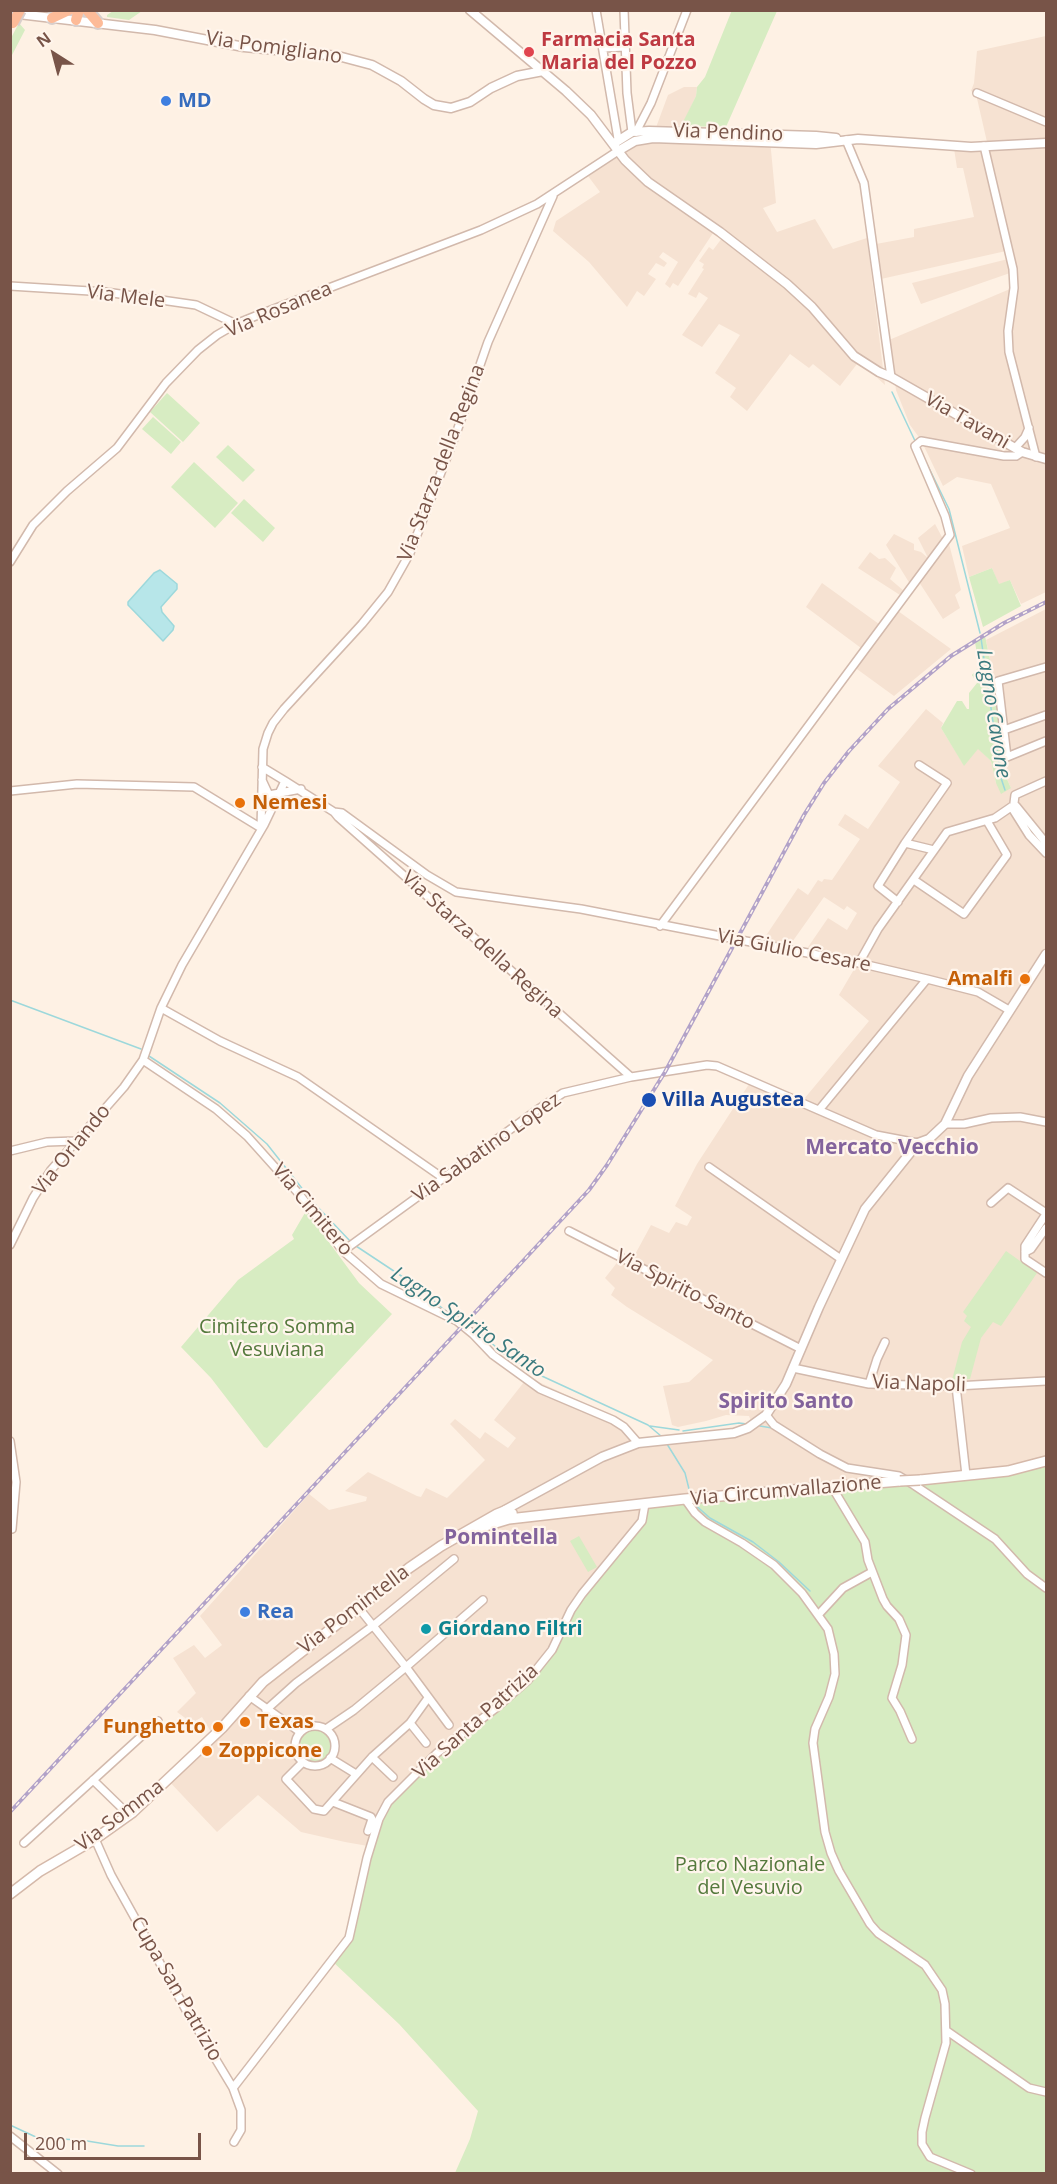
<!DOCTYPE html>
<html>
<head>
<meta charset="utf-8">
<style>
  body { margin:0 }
  #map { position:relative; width:1057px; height:2184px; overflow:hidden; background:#fef1e4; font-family:"Open Sans",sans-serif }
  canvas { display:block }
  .frame { position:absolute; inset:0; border:12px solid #785448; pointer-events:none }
  .north { position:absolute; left:24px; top:24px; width:60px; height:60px; -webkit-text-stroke:4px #fff5ec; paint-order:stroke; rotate:324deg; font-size:16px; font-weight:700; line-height:24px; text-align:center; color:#785448 }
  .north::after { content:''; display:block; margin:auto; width:21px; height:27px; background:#785448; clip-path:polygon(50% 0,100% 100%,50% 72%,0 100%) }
  .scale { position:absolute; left:24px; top:2133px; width:177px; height:27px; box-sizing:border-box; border:3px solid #785448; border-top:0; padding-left:8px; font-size:18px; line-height:21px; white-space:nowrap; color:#785448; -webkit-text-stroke:4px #fff5ec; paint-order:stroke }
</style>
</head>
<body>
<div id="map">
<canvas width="1057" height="2184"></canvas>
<div class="frame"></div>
<div class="north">N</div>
<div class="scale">200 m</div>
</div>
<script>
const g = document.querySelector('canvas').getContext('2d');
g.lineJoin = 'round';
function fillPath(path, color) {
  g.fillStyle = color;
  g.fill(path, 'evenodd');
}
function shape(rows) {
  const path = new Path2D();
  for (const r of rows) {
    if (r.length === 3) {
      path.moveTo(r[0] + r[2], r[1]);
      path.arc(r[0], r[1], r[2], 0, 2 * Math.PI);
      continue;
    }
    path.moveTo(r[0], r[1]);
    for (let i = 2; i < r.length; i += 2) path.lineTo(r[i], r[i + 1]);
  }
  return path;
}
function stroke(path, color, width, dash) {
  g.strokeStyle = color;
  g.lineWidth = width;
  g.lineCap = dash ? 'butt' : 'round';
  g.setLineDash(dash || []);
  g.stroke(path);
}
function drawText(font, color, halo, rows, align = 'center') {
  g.font = font + ' "Open Sans",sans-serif';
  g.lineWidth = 4.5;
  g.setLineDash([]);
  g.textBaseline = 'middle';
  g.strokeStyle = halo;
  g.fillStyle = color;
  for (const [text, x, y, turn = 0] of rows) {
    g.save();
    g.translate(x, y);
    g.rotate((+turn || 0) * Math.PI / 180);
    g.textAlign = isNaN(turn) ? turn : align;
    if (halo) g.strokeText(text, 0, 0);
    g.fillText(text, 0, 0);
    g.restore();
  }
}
fillPath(shape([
  [1046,36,1046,592,1021,604,1010,580,999,585,992,568,969,577,962,546,1010,528,991,484,957,477,943,486,921,440,910,425,896,390,889,340,1010,289,1010,273,921,304,912,283,1008,259,1006,251,881,279,876,244,914,237,914,229,974,217,963,168,957,168,953,142,987,142,976,94,971,91,974,83,977,51],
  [684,87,697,87,696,96,682,126,769,129,776,203,763,208,777,232,815,219,833,249,867,238,885,385,872,373,857,364,840,386,813,364,809,368,790,354,747,411,730,397,736,388,715,373,740,335,719,324,702,347,682,335,708,298,699,292,696,298,688,294,704,269,702,268,704,264,699,261,709,247,713,250,722,238,713,233,678,286,673,283,670,288,665,284,678,262,663,252,659,257,667,263,664,267,656,263,648,274,656,279,644,296,637,291,627,307,589,262,553,231,556,221,600,192,588,176,642,141,651,141,668,95],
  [935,524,943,539,947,536,961,590,955,595,960,608,943,619,919,582,898,611,951,649,894,696,850,664,861,648,806,607,822,583,879,624,900,595,858,568,870,552,879,559,885,558,896,568,890,579,904,591,910,584,886,545,894,534,914,544,914,550,921,552,928,558,918,538],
  [1046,609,1046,1556,663,1604,385,1849,345,1842,301,1832,258,1795,217,1832,165,1777,211,1732,202,1717,192,1723,177,1712,196,1693,173,1658,194,1645,205,1658,222,1645,200,1616,309,1494,329,1510,366,1501,367,1497,345,1491,368,1472,417,1496,421,1497,426,1488,447,1498,485,1460,450,1424,455,1419,480,1439,485,1432,508,1448,516,1438,494,1420,528,1377,621,1420,638,1439,732,1431,751,1421,749,1416,726,1415,706,1421,678,1427,672,1425,663,1386,689,1382,713,1360,627,1307,611,1295,615,1288,605,1278,623,1255,632,1260,651,1225,669,1233,676,1222,687,1226,692,1217,675,1206,697,1164,753,1078,804,1099,869,1021,839,995,856,966,855,961,806,950,828,918,847,930,857,913,847,906,844,910,824,897,790,945,791,947,763,940,798,888,808,895,818,880,822,882,824,879,832,880,860,839,838,825,845,814,868,829,900,782,878,766,926,709,943,723,941,728,964,765,978,748,991,761,996,783,1011,788,1005,775,995,684,986,640]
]), '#f6e2d2');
fillPath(shape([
  [732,10,777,11,726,127,681,126,696,96,697,87,705,77],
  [113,11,113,10,142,11,129,20,107,17,107,15],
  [19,23,25,30,11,57,11,38],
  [167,393,200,423,183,442,150,412],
  [153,417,181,442,171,454,142,429],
  [228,445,255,470,243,482,216,457],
  [194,462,238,503,215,528,171,487],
  [244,499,275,528,263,542,231,513],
  [992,568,999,584,1010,580,1021,606,983,627,969,577],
  [985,636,995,684,1005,775,1011,788,1001,794,996,783,991,761,978,749,964,766,941,728,957,701,962,701,967,709,969,709,969,693,977,683,972,675,979,667,975,642],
  [306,1211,359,1283,392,1314,267,1448,264,1447,211,1378,181,1347,238,1280,294,1239,292,1235],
  [1006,1251,1037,1273,1001,1326,993,1322,981,1338,970,1379,952,1380,962,1342,971,1327,964,1321,967,1316,963,1312],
  [1046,1459,1046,2173,455,2173,470,2139,478,2111,399,2024,332,1961,348,1937,367,1851,368,1839,376,1820,438,1750,509,1696,536,1670,559,1634,572,1603,658,1499,1014,1468],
  [579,1536,597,1567,588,1572,570,1541],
  [315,1746,16]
]), '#d7ecc2');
const water = shape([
  [160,570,177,584,177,589,161,607,162,612,174,626,173,630,163,641,128,605,128,602,154,573,160,570]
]);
fillPath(water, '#b7e6e9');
stroke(water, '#9dd8db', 1.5);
stroke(shape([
  [892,392,916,443],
  [924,458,949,509,980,633],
  [981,638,1001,778,1005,790],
  [10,1000,141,1049],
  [149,1056,220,1103,267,1144,312,1201,350,1241],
  [356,1246,421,1289,442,1308,481,1334,503,1353,531,1371,648,1425,661,1436],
  [650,1426,679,1430],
  [760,1426,772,1428],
  [683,1431,739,1423,747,1424],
  [667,1444,685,1473,690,1493],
  [693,1503,710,1518,753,1542,779,1562,810,1591],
  [10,2125,38,2138,81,2140,118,2146,144,2146]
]), '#9dd8db', 1.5);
const minor = shape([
  [596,10,618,139],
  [624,10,627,93,632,132],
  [603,48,625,47],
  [977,93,1046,122],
  [636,132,651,103,687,10],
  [846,140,864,183,891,377],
  [984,146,1013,269,1014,288,1008,331,1009,352,1036,457],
  [10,286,106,292,196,305,236,324],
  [1015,448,1025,437,1029,428],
  [10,562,33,525,67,491,117,448,166,383,198,350,217,335,236,324,258,315,481,230,537,204,618,151],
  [1046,667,998,681,1007,757,1046,741],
  [1004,730,1046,715],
  [262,780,269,795,301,789],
  [285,781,334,812,338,817,631,1077],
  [10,791,77,784,194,787,261,828],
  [1016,806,1046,843],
  [1011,807,1013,808,1015,806,1014,803,1015,795,1046,781],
  [1012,808,1029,835,1046,853],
  [334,812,342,813,427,875,456,892,581,909,859,963,927,979],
  [261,828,263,749,268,733,273,723,284,709,362,624,388,592,410,553,457,431,488,342,553,196],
  [905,843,947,783,919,765],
  [914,880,964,914,1007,855,987,821],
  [898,902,878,886,905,843,934,850],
  [660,926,950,535,945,516,915,446,921,441,1004,456,1016,456,1022,452],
  [859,963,878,929,947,832,995,818,1011,807],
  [161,1008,220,1041,298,1077,443,1178],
  [143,1060,216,1109,247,1136,299,1194,343,1251,381,1284,457,1321,473,1334,493,1355,540,1389,613,1420,624,1427,638,1443],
  [819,1110,927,979,978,992,1009,1010],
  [945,1124,964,1124,991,1118,1020,1117,1046,1122],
  [10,1151,47,1142,75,1141],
  [709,1167,841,1259],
  [991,1203,1008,1188,1046,1213],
  [1046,1214,1025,1246,1025,1259,1046,1273],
  [569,1231,801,1349],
  [10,1245,33,1198,51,1170,124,1087,143,1060,161,1008,182,965,264,825,285,781,262,767],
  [343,1251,537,1110,563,1093,631,1077,707,1065,717,1066,876,1135,918,1143],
  [1025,1252,1031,1249,1046,1228],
  [793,1368,869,1384,956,1386,1046,1381],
  [869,1384,877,1359,885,1342],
  [956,1386,966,1475],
  [766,1415,774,1425,820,1454,847,1468,899,1476,914,1485,995,1539,1027,1574,1046,1588],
  [10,1441,16,1482,12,1529],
  [832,1487,865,1542,868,1560,883,1599,887,1606,899,1619,906,1635,902,1665,892,1698,900,1711,912,1739],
  [685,1499,695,1513,705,1522,742,1543,774,1565,802,1593,828,1629,834,1654,835,1674,829,1697,815,1729,813,1743,825,1832,831,1853,839,1871,870,1924,878,1933,925,1965,942,1990,945,2004,946,2043,925,2118,922,2132,922,2144,930,2157,971,2174],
  [358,1607,406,1667,449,1725],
  [819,1614,843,1588,872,1572],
  [249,1696,300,1732],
  [266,1710,296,1683,374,1625,454,1559],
  [410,1723,426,1743],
  [315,1746,20],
  [326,1729,354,1710,406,1667,483,1600],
  [372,1757,393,1777],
  [330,1758,356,1774],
  [303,1762,286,1779,314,1809,324,1811,372,1757,410,1723,428,1698],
  [93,1780,129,1815],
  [333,1802,371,1817,372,1819,368,1831],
  [95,1839,111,1875,186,2010,233,2088,241,2110,241,2130,234,2142],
  [24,1843,158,1721],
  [947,2031,1029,2088,1046,2092],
  [233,2088,349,1938,367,1858,379,1819,388,1802,437,1753,496,1708,528,1680,552,1650,571,1610,582,1594,642,1521,645,1504],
  [10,2136,58,2174]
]);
const tertiary = shape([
  [470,10,566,91,591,115,625,160,648,182,720,232,787,284,812,307,854,356,879,372,891,377,1022,452,1046,459],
  [10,13,155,30,244,47,338,56,372,65,401,81,424,99,434,105,451,108,470,102,491,88,517,76,543,71],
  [613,144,632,132,649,131,816,136,836,138],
  [618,151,635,141,653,138,816,144,858,139,971,147,1046,143],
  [505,1510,602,1457,638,1443,734,1433,748,1428,766,1415,786,1384,819,1307,865,1209,918,1143,929,1139,945,1124,968,1076,1046,954]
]);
const secondary = shape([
  [920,1480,1008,1471,1046,1461],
  [509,1519,685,1499,900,1481],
  [10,1894,40,1871,95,1839,133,1812,222,1728,263,1682,409,1568,441,1546,497,1514,507,1510,512,1513,509,1519,469,1531]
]);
const trunk = shape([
  [87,10,98,23],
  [52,18,69,10],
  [76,20,79,10]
]);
stroke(minor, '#d2b9ac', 10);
stroke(tertiary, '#d2b9ac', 11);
stroke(secondary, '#d5b9aa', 12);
stroke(trunk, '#d9cfcc', 14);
stroke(minor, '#fff', 7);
stroke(tertiary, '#fff', 8);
stroke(secondary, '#fff', 9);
stroke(trunk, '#fdbb98', 10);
const rail = shape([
  [10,1812,589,1190,607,1165,665,1072,804,815,824,783,849,751,888,709,951,656,1004,623,1046,602]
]);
stroke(rail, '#b2a2c8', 4);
stroke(rail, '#fff5ec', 1.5, [4.5]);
const secondaryBridge = shape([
  [900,1481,920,1480]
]);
const trunkBridge = shape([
  [13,23,20,10]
]);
stroke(secondaryBridge, '#d5b9aa', 12, []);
stroke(trunkBridge, '#d9cfcc', 14, []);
stroke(secondaryBridge, '#fff', 9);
stroke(trunkBridge, '#fdbb98', 10);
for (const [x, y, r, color] of [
  [529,52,6,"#e0444e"],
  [166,101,6,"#3f7fe0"],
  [240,803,6,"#e8710a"],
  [1025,979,6,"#e8710a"],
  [649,1100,8,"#1a4fb4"],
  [245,1612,6,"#3f7fe0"],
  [426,1629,6,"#0f9aa8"],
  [245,1722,6,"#e8710a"],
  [218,1727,6,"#e8710a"],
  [207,1751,6,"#e8710a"]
]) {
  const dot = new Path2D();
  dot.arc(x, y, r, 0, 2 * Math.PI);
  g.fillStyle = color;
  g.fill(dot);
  stroke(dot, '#fff5ec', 2);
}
drawText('bold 20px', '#be3a42', '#fff5ec', [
  ["Farmacia Santa",541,40],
  ["Maria del Pozzo",541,63]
], 'left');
drawText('20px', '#785448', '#fff5ec', [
  ["Via Pomigliano",274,48,8],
  ["Via Pendino",728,133,2],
  ["Via Mele",126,297,7],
  ["Via Rosanea",279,310,-23],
  ["Via Tavani",967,421,30],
  ["Via Starza della Regina",442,463,-69],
  ["Via Starza della Regina",482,945,42],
  ["Via Giulio Cesare",794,951,11],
  ["Via Sabatino Lopez",487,1148,-35],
  ["Via Orlando",72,1150,-51],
  ["Via Cimitero",312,1210,50],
  ["Via Spirito Santo",685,1290,27],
  ["Via Napoli",919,1384,2],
  ["Via Circumvallazione",786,1491,-5],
  ["Via Pomintella",354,1610,-37],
  ["Via Santa Patrizia",476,1722,-42],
  ["Via Somma",120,1816,-37],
  ["Cupa San Patrizio",176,1989,60]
]);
drawText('bold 20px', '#366cbe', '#fff5ec', [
  ["MD",178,101],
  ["Rea",257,1612]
], 'left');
drawText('bold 20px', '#c56008', '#fff5ec', [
  ["Nemesi",252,803],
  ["Amalfi",1013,979,"right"],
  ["Texas",257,1722],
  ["Funghetto",206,1727,"right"],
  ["Zoppicone",219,1751]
], 'left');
drawText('bold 20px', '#164399', '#fff5ec', [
  ["Villa Augustea",662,1100]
], 'left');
drawText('20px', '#54793c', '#fff5ec', [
  ["Cimitero Somma",277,1327],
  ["Vesuviana",277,1350],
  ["Parco Nazionale",750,1865],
  ["del Vesuvio",750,1888]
]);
drawText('bold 20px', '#0d838f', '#fff5ec', [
  ["Giordano Filtri",438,1629]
], 'left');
drawText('italic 21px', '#3a7a7e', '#fff5ec', [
  ["Lagno Cavone",993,714,81],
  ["Lagno Spirito Santo",468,1323,34]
]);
drawText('bold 21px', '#83639c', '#fff5ec', [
  ["Mercato Vecchio",892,1148],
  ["Spirito Santo",786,1402],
  ["Pomintella",501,1538]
]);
</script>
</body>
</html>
